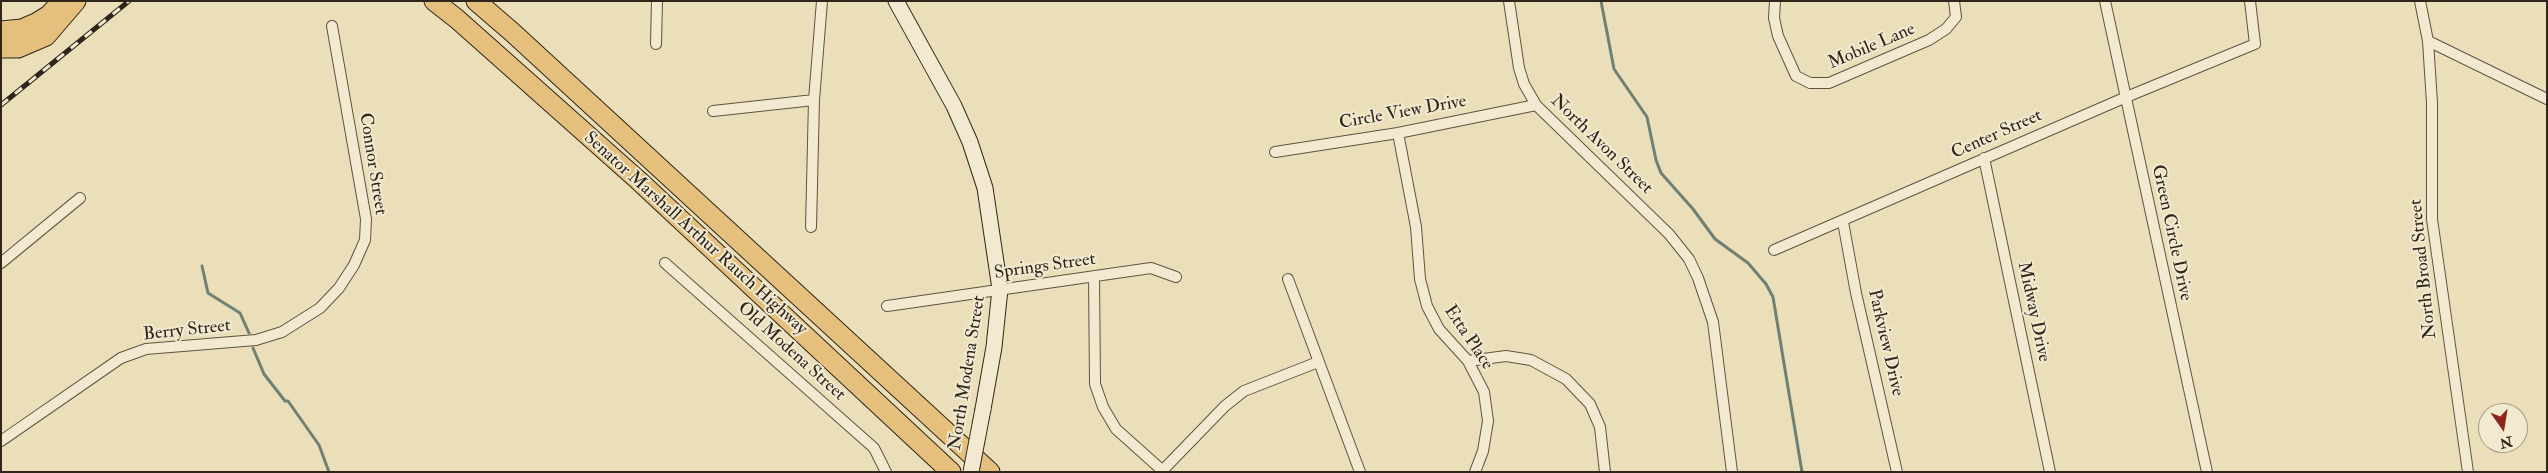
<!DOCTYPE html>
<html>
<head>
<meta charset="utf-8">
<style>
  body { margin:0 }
  #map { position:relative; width:2548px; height:473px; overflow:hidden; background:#eadfb8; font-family:"IM FELL Double Pica",serif }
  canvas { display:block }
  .frame { position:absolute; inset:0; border:2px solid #2f261b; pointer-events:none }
  .north { position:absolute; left:2478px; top:403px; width:50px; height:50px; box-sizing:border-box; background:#f1ead1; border:1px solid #a39c88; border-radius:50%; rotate:167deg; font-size:14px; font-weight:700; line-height:20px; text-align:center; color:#2f261b }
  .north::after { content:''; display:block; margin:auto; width:18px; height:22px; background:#8f2418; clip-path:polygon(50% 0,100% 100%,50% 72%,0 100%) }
</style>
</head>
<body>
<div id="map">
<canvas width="2548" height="473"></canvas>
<div class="frame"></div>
<div class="north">N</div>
</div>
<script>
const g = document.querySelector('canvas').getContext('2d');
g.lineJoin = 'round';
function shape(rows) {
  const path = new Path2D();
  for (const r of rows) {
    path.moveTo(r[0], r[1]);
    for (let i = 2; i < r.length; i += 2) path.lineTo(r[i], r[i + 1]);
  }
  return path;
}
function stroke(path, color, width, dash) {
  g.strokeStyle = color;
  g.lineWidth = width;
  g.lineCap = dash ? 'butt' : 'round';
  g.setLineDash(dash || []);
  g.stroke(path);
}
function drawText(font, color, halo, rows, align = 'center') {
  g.font = font + ' "IM FELL Double Pica",serif';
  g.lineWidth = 4;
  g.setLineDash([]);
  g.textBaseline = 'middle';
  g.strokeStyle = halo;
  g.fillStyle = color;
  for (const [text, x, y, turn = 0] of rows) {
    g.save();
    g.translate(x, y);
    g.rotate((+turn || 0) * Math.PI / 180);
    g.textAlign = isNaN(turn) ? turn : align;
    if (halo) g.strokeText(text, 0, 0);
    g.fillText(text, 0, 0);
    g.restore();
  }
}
stroke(shape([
  [1601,1,1614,69,1647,117,1656,160,1661,173,1693,209,1715,239,1748,263,1766,284,1773,297,1802,472],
  [202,266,208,293,240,313,249,333],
  [253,348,264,374,285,401,288,401,319,445,329,472]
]), '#6e8174', 3);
const street = shape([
  [1509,1,1519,68,1524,84,1536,105,1669,234,1689,259,1698,278,1713,322,1732,472],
  [1775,1,1774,18,1778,36,1796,76,1810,83,1829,83,1929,40,1946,29,1956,17,1954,1],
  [2105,1,2207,472],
  [2420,1,2428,41,2432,103,2432,219,2468,472],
  [2428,41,2547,99],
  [656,44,657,1],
  [713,111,814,100],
  [1398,133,1416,227,1420,279,1427,306,1439,329,1468,361,1484,392,1488,421,1483,451,1475,472],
  [1275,152,1398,133,1536,105],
  [1984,158,2050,472],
  [1843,222,1856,293,1897,472],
  [811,227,814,100,822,1],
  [1774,250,2124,98,2255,44,2250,1],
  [1,263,80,198],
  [665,263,874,448,886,472],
  [1094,276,1095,384,1103,407,1116,429,1164,472],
  [1288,279,1360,472],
  [887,306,1151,268,1176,277],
  [1468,361,1506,356,1531,360,1566,379,1590,404,1600,427,1605,472],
  [1,441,121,358,146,349,256,340,282,332,320,308,339,288,354,265,365,240,366,219,332,26],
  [1162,471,1225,406,1244,391,1318,362]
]);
const secondary = shape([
  [896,1,954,106,970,142,985,188,1000,289,994,347,983,409]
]);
const highway = shape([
  [434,1,457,19,638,180,951,472],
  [476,1,512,32,990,472],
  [1,31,22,29,36,23,49,15,62,1],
  [1,48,18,48,46,36,76,1]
]);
stroke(street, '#5e5442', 12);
stroke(secondary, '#2f261b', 17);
stroke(highway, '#2f261b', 21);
stroke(street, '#f1ead1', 10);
stroke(secondary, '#f1ead1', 15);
stroke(highway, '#e5c07c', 19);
const rail = shape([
  [1,105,129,1]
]);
stroke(rail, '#2f261b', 5);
stroke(rail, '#f1ead1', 3, [9]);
const secondaryBridge = shape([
  [971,472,983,409]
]);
stroke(secondaryBridge, '#2f261b', 17, []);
stroke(secondaryBridge, '#f1ead1', 15);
drawText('18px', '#2f261b', '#f1ead1', [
  ["Mobile Lane",1872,47,-23],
  ["Circle View Drive",1403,113,-10],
  ["Center Street",1997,135,-24],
  ["North Avon Street",1601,145,44],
  ["Connor Street",372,164,81],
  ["Green Circle Drive",2171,233,78],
  ["Senator Marshall Arthur Rauch Highway",695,234,42],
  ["Springs Street",1045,267,-8],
  ["North Broad Street",2424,269,-96],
  ["Midway Drive",2033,312,78],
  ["Berry Street",187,331,-6],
  ["Etta Place",1468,338,56],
  ["Parkview Drive",1885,343,77],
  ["Old Modena Street",791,352,42],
  ["North Modena Street",968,373,-81]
]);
</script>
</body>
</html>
